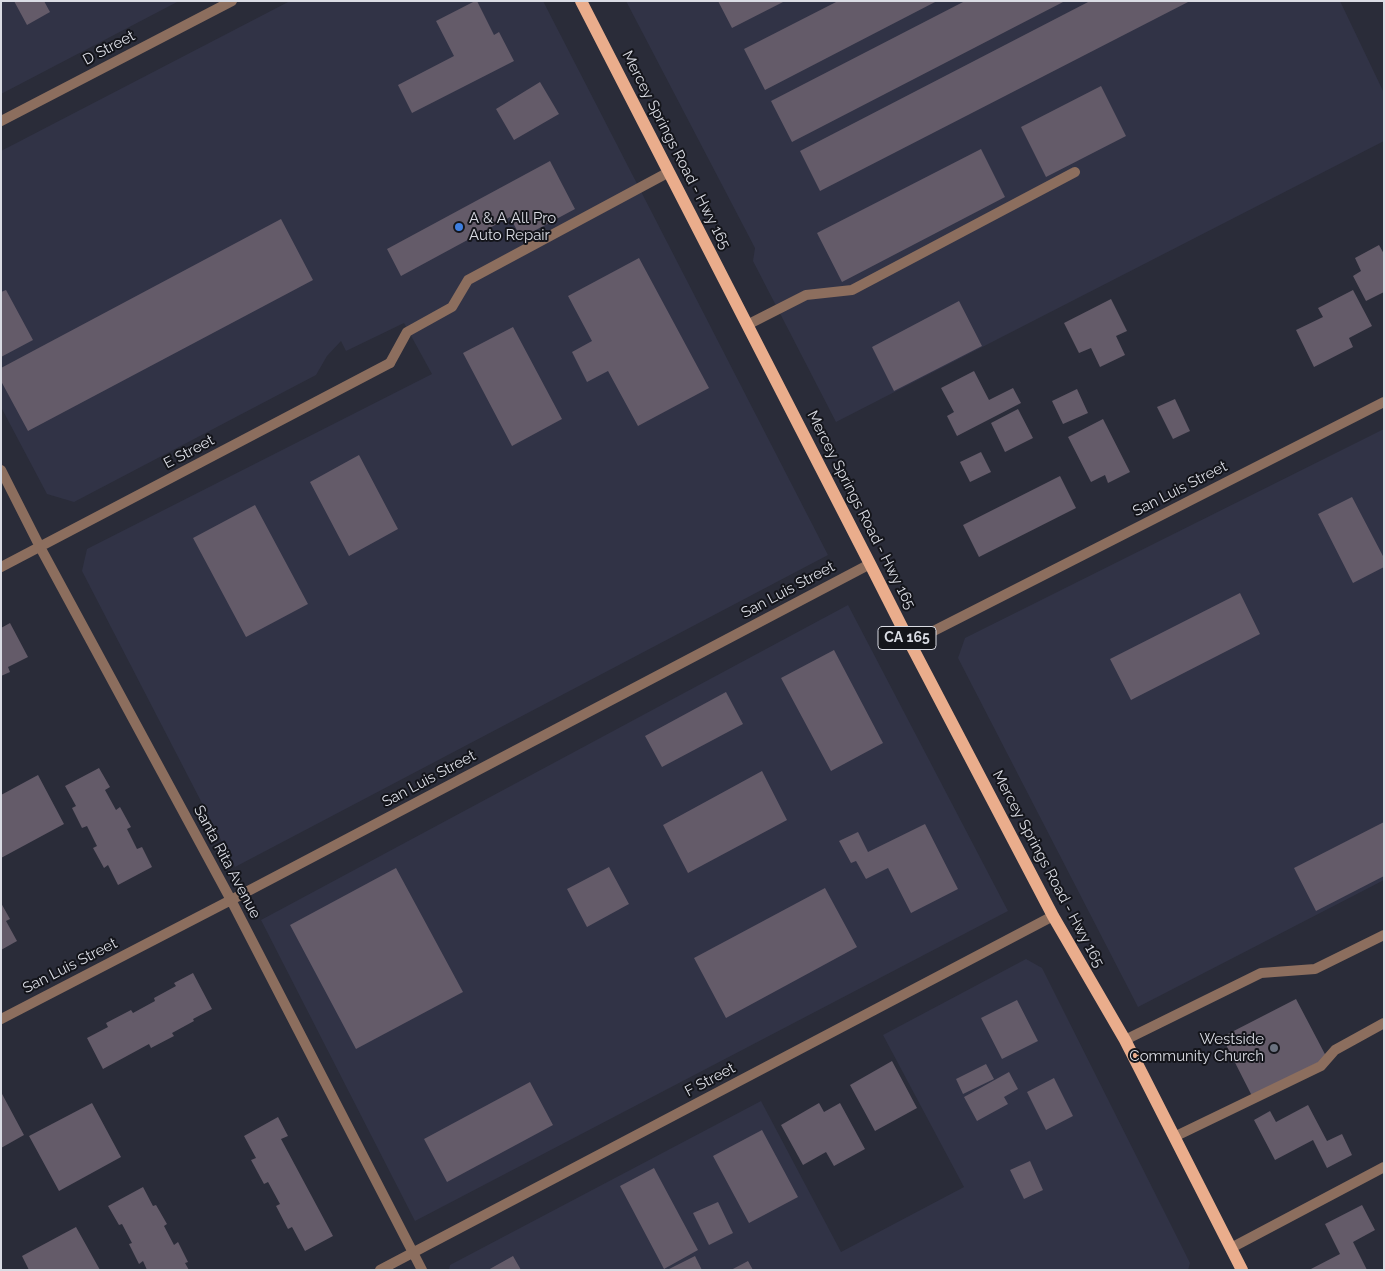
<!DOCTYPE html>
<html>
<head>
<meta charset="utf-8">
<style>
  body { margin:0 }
  #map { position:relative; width:1385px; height:1271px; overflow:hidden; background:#2a2c39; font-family:Raleway,sans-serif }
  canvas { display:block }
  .frame { position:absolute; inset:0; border:2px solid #dadce4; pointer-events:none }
</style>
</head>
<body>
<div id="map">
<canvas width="1385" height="1271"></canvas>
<div class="frame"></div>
</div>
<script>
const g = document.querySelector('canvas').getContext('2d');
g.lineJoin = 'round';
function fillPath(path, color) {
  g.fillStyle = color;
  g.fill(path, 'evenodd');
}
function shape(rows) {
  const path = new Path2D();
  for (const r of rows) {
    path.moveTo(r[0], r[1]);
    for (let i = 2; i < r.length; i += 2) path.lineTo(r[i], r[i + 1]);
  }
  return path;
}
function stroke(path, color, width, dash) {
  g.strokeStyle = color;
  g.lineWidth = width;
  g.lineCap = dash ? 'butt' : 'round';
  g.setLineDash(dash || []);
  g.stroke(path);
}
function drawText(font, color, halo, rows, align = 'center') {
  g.font = font + ' Raleway,sans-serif';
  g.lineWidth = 4;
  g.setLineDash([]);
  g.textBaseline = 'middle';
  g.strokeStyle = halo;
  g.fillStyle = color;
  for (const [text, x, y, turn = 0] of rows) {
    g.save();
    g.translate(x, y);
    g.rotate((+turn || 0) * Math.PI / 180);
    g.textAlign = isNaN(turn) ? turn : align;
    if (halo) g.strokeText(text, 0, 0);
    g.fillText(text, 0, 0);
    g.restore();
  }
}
fillPath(shape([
  [1,1,179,1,1,94],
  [290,1,543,1,828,555,235,867,82,571,87,549,432,374,404,323,346,351,341,341,327,356,316,375,74,502,47,494,1,407,1,151],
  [626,1,1340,1,1384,93,1384,141,836,422,753,261,755,248],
  [1384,429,1384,880,1138,1007,958,658,965,638],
  [848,605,1008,911,415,1221,261,920],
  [1026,959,1042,968,1190,1263,1188,1270,449,1270,450,1265,761,1101,841,1252,964,1187,883,1035]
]), '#313346');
fillPath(shape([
  [14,1,44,1,50,12,27,25],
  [475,1,477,1,494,35,499,32,514,61,412,113,398,85,454,56,436,21],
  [718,1,785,1,732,28],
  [838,1,937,1,765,90,744,49],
  [965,1,1065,1,792,142,771,101],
  [1090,1,1190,1,820,191,800,151],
  [540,82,559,114,514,140,496,109],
  [1101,86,1126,136,1046,177,1021,127],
  [981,149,1005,197,842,282,817,233],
  [550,161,575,209,521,238,510,217,401,276,387,249],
  [281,219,313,280,28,431,1,381,1,368],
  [1379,245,1384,254,1384,292,1366,301,1353,276,1361,271,1355,258],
  [639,258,709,388,638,426,608,371,587,382,572,352,592,341,568,296],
  [6,290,33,340,1,357,1,292],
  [1353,290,1372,326,1349,338,1353,347,1314,367,1296,330,1323,317,1318,308],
  [1111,299,1127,331,1116,336,1125,355,1100,367,1091,348,1079,353,1064,323],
  [959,301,982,346,894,391,872,347],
  [513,327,562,419,512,446,463,353],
  [974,371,989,400,1013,388,1021,403,957,436,947,416,954,412,941,388],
  [1077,389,1088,413,1063,424,1052,401],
  [1175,399,1190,431,1173,439,1157,407],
  [1018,409,1033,438,1005,452,991,423],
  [1103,419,1130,472,1108,483,1105,475,1091,482,1068,437],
  [981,452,991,472,970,482,960,462],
  [359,455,398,529,349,556,310,482],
  [1060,476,1076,508,979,557,963,525],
  [1352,497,1384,558,1384,567,1353,583,1318,514],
  [255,505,308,604,246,637,193,538],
  [1240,593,1260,634,1131,700,1110,659],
  [10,623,28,657,8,667,10,672,1,676,1,628],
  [834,650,883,743,831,771,781,678],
  [726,692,743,724,662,767,645,736],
  [99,768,110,787,105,790,116,810,120,807,131,827,127,829,137,849,142,847,152,867,118,885,108,865,104,868,93,848,97,846,87,826,82,828,72,808,76,806,65,786],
  [762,771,787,820,688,873,663,825],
  [38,775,64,824,1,858,1,795],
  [1384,822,1384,876,1316,911,1294,868],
  [925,824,958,889,911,913,888,868,866,879,856,861,851,863,839,841,858,832,868,852],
  [609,867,629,904,587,927,567,889],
  [396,868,463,992,356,1049,290,925],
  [825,888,857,947,726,1018,694,958],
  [1,903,10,919,6,921,17,941,1,950],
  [193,973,212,1009,193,1019,194,1021,172,1033,174,1036,151,1048,149,1044,103,1069,87,1038,108,1027,106,1023,131,1010,133,1013,155,1001,154,998,176,986,174,983],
  [1296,999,1327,1058,1252,1096,1222,1037],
  [1017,1000,1038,1041,1002,1059,981,1018],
  [892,1061,917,1108,875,1131,850,1085],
  [986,1064,994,1079,963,1094,956,1079],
  [1009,1072,1018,1089,1004,1097,1008,1104,977,1121,964,1097],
  [1054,1078,1073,1116,1046,1130,1027,1092],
  [530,1082,553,1125,447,1182,424,1139],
  [1,1092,24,1135,1,1148],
  [92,1103,121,1157,59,1191,29,1136],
  [819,1103,824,1112,840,1103,865,1149,834,1166,826,1152,803,1165,781,1125],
  [1308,1105,1327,1141,1342,1134,1352,1155,1327,1168,1313,1140,1275,1160,1254,1120,1270,1111,1276,1122],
  [278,1117,288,1136,281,1139,333,1236,305,1251,292,1227,288,1229,276,1206,280,1204,268,1182,264,1184,251,1160,256,1158,244,1136],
  [762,1130,798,1197,749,1223,713,1156],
  [1030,1161,1043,1190,1024,1199,1010,1170],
  [654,1168,698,1250,664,1269,620,1186],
  [143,1187,153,1206,156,1205,167,1224,164,1226,174,1245,178,1242,188,1262,185,1263,189,1270,147,1270,143,1261,139,1264,129,1244,132,1243,122,1224,119,1225,108,1206],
  [718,1202,733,1233,709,1245,693,1213],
  [1362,1205,1375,1230,1353,1242,1367,1270,1309,1270,1340,1254,1325,1224],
  [76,1227,100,1270,29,1270,22,1256],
  [513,1256,521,1270,488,1270],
  [695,1256,702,1270,667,1270],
  [748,1261,753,1270,731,1270]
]), '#645b69');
stroke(shape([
  [747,325,806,295,852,290,1075,172],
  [390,363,407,332,452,307,468,280,669,172],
  [1125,1040,1261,973,1315,969,1384,935],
  [1174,1137,1321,1066,1335,1050,1384,1023],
  [1231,1248,1384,1167]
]), '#8c6e5e', 10);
stroke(shape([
  [1,121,232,1],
  [1,470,40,547,231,900,422,1270],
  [1,567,390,363],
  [910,643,1384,402],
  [1,1019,231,900,870,564],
  [380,1270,1053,916]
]), '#8c6e5e', 10);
stroke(shape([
  [581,1,870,564,910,643,1053,916,1125,1040,1242,1270]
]), '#eaad8c', 12);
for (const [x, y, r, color] of [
  [459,227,5,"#3f7fe0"],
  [1274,1048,5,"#6b7280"]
]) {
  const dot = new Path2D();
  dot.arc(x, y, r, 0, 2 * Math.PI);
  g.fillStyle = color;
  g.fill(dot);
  stroke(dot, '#14151b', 2);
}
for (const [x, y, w] of [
  [907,638,58]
]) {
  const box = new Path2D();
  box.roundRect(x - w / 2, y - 11.5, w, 23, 4);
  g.fillStyle = '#14151b';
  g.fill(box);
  stroke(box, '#dadce4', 1);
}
drawText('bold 14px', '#dadce4', null, [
  ["CA 165",907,638]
]);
drawText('15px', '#dadce4', '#14151b', [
  ["D Street",109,48,-28],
  ["Mercey Springs Road - Hwy 165",676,150,63],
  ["E Street",189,452,-28],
  ["San Luis Street",1180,489,-27],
  ["Mercey Springs Road - Hwy 165",861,510,63],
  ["San Luis Street",788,590,-28],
  ["San Luis Street",429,779,-28],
  ["Santa Rita Avenue",227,862,62],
  ["Mercey Springs Road - Hwy 165",1048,869,62],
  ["San Luis Street",70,966,-27],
  ["F Street",710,1080,-28]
]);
drawText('15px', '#dadce4', '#14151b', [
  ["A & A All Pro",469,218],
  ["Auto Repair",469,235],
  ["Westside",1264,1039,"right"],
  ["Community Church",1264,1056,"right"]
], 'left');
</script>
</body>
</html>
